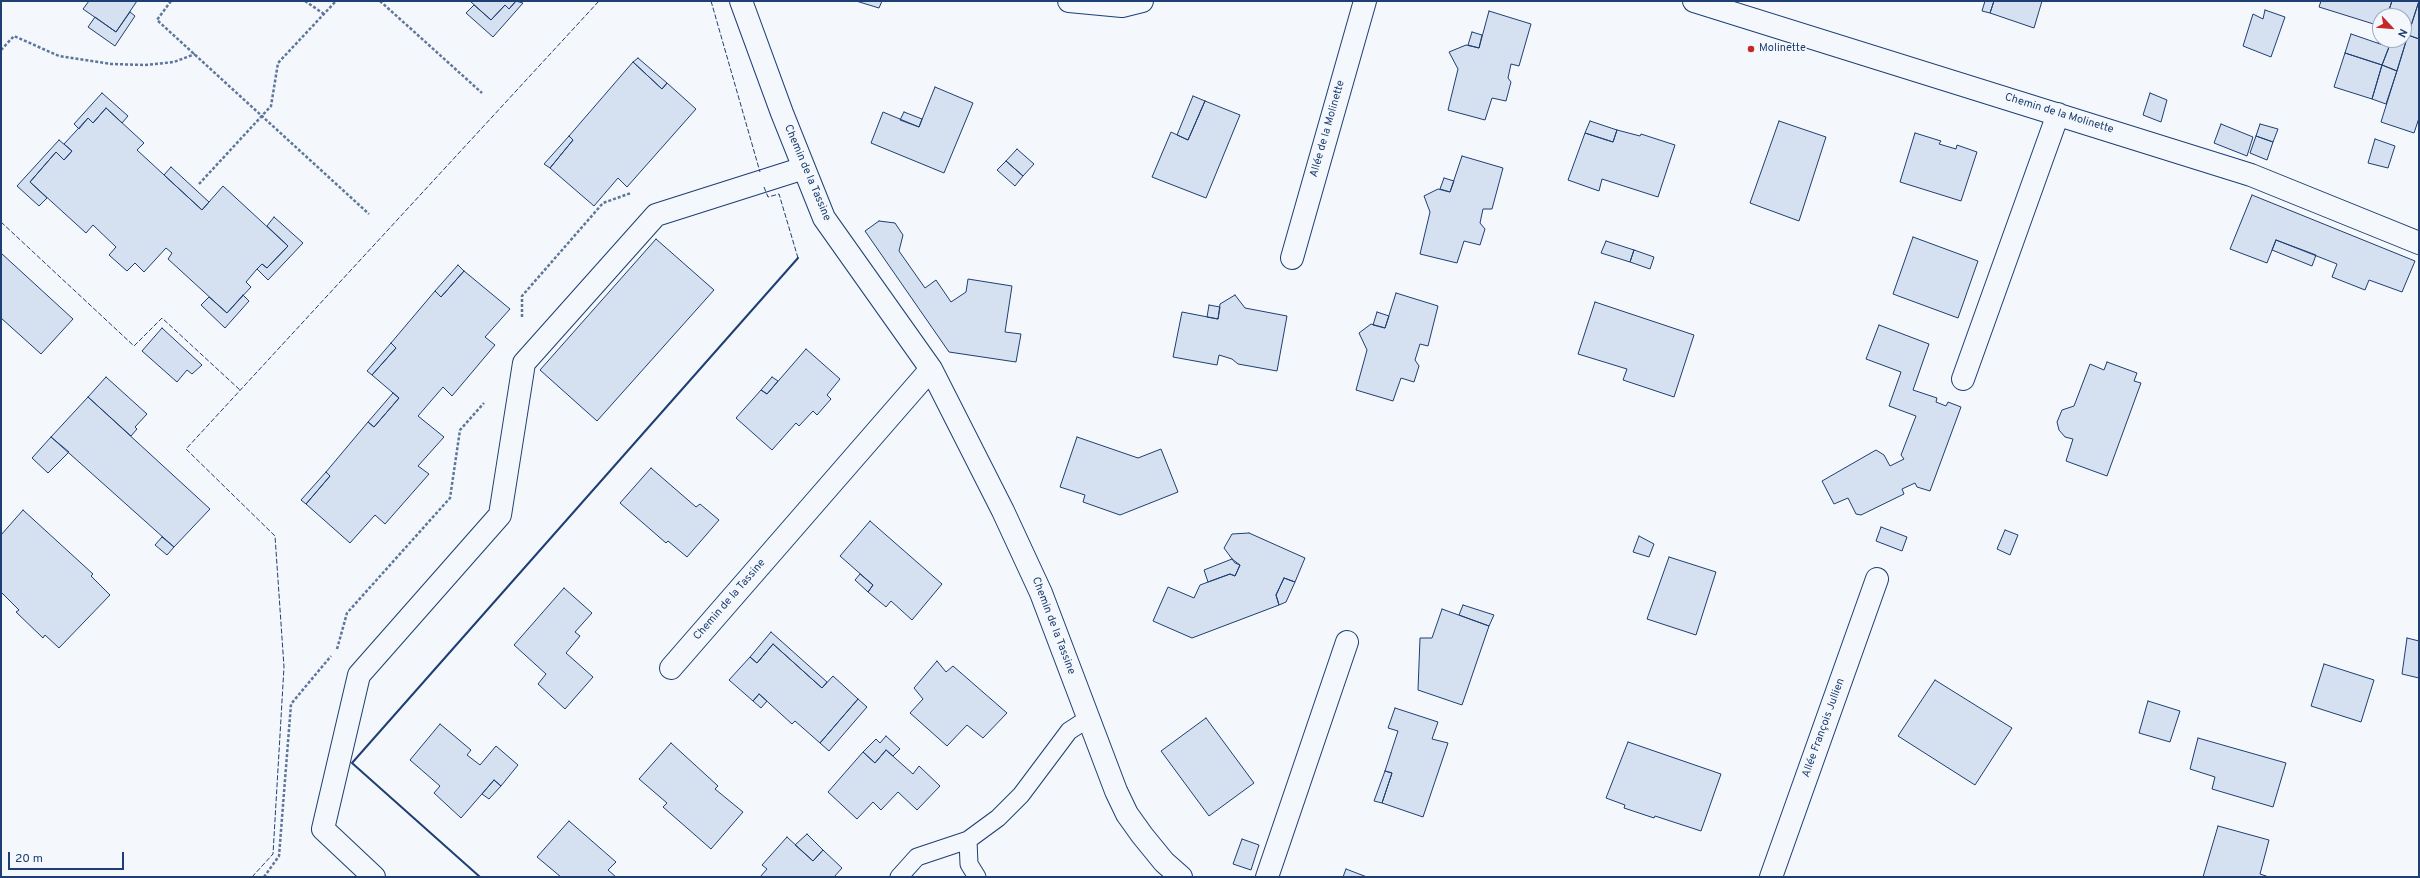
<!DOCTYPE html>
<html>
<head>
<meta charset="utf-8">
<style>
  body { margin:0 }
  #map { position:relative; width:2420px; height:878px; overflow:hidden; background:#f4f7fb; font-family:Overpass,sans-serif }
  canvas { display:block }
  .frame { position:absolute; inset:0; border:2px solid #1d3f73; pointer-events:none }
  .north { position:absolute; left:2372px; top:8px; width:40px; height:40px; box-sizing:border-box; background:#f4f7fb; border:1px solid #9eadc5; border-radius:50%; rotate:116deg; font-size:11px; font-weight:700; line-height:16px; text-align:center; color:#1d3f73 }
  .north::after { content:''; display:block; margin:auto; width:14px; height:18px; background:#c62828; clip-path:polygon(50% 0,100% 100%,50% 72%,0 100%) }
  .scale { position:absolute; left:8px; top:852px; width:116px; height:18px; box-sizing:border-box; border:2px solid #1d3f73; border-top:0; padding-left:5px; font-size:12px; line-height:14px; white-space:nowrap; color:#1d3f73; -webkit-text-stroke:3px #f4f7fb; paint-order:stroke }
</style>
</head>
<body>
<div id="map">
<canvas width="2420" height="878"></canvas>
<div class="frame"></div>
<div class="north">N</div>
<div class="scale">20 m</div>
</div>
<script>
const g = document.querySelector('canvas').getContext('2d');
g.lineJoin = 'round';
function fillPath(path, color) {
  g.fillStyle = color;
  g.fill(path, 'evenodd');
}
function shape(rows) {
  const path = new Path2D();
  for (const r of rows) {
    path.moveTo(r[0], r[1]);
    for (let i = 2; i < r.length; i += 2) path.lineTo(r[i], r[i + 1]);
  }
  return path;
}
function stroke(path, color, width, dash) {
  g.strokeStyle = color;
  g.lineWidth = width;
  g.lineCap = dash ? 'butt' : 'round';
  g.setLineDash(dash || []);
  g.stroke(path);
}
function drawText(font, color, halo, rows, align = 'center') {
  g.font = font + ' Overpass,sans-serif';
  g.lineWidth = 3;
  g.setLineDash([]);
  g.textBaseline = 'middle';
  g.strokeStyle = halo;
  g.fillStyle = color;
  for (const [text, x, y, turn = 0] of rows) {
    g.save();
    g.translate(x, y);
    g.rotate((+turn || 0) * Math.PI / 180);
    g.textAlign = isNaN(turn) ? turn : align;
    if (halo) g.strokeText(text, 0, 0);
    g.fillText(text, 0, 0);
    g.restore();
  }
}
const building = shape([
  [89,1,137,1,116,32,83,9,89,1],
  [470,1,516,1,509,9,505,5,491,20,470,1],
  [516,1,523,3,493,37,466,13,474,5,491,20,505,5,509,9,516,1],
  [856,1,882,1,879,8,856,1],
  [1985,1,1994,1,1990,13,1982,11,1985,1],
  [1994,1,2042,1,2034,28,1990,13,1994,1],
  [2321,1,2392,1,2387,16,2380,16,2380,26,2319,7,2321,1],
  [2392,1,2419,1,2408,35,2404,34,2404,16,2387,16,2392,1],
  [2419,1,2419,39,2408,35,2419,1],
  [2265,10,2285,17,2271,57,2243,46,2253,14,2263,19,2265,10],
  [1489,11,1531,24,1519,66,1511,64,1508,78,1511,82,1506,101,1492,98,1485,120,1448,110,1458,69,1449,52,1466,45,1479,48,1489,11],
  [130,12,135,16,115,46,88,27,95,17,116,32,130,12],
  [1472,32,1482,35,1479,48,1468,45,1472,32],
  [2351,34,2389,47,2382,65,2345,53,2351,34],
  [2404,34,2408,35,2397,71,2382,65,2389,47,2378,43,2380,38,2380,40,2404,40,2404,34],
  [2408,35,2419,39,2419,118,2414,133,2381,122,2408,35],
  [2345,53,2382,65,2372,99,2334,87,2345,53],
  [638,58,667,83,662,89,633,62,638,58],
  [633,62,662,89,667,83,696,109,627,187,618,178,594,206,550,168,573,140,569,136,633,62],
  [2382,65,2397,71,2386,104,2372,99,2382,65],
  [935,87,973,103,944,173,871,143,883,112,919,127,935,87],
  [102,93,128,116,122,123,106,108,93,123,88,118,79,129,74,124,102,93],
  [2150,93,2167,100,2161,122,2143,115,2150,93],
  [1193,96,1205,101,1188,140,1177,135,1193,96],
  [1205,101,1240,115,1206,198,1152,177,1171,132,1188,140,1205,101],
  [106,108,144,143,137,150,202,210,223,186,288,246,267,268,262,264,257,269,246,282,251,287,227,313,168,259,172,253,166,248,144,272,135,263,127,271,109,255,116,247,93,225,86,233,30,182,56,152,64,160,72,151,64,144,88,118,93,123,106,108],
  [904,112,922,119,919,127,900,120,904,112],
  [1590,121,1617,130,1613,142,1585,133,1590,121],
  [1779,121,1826,137,1799,221,1750,203,1779,121],
  [2221,124,2253,137,2247,156,2214,143,2221,124],
  [2260,124,2278,129,2273,142,2256,136,2260,124],
  [1617,130,1640,136,1641,134,1675,145,1658,197,1602,179,1599,191,1568,180,1585,133,1613,142,1617,130],
  [1915,133,1941,141,1939,144,1956,149,1957,145,1977,152,1961,201,1900,182,1915,133],
  [569,136,573,140,550,168,544,164,569,136],
  [2256,136,2273,142,2267,160,2250,153,2256,136],
  [2375,139,2395,146,2388,168,2368,163,2375,139],
  [59,140,72,151,64,160,56,152,30,182,47,198,39,206,17,186,59,140],
  [1017,149,1034,164,1023,176,1006,161,1017,149],
  [1462,156,1503,168,1492,209,1483,209,1480,223,1485,229,1480,245,1464,241,1457,263,1420,254,1430,212,1424,196,1438,189,1450,192,1462,156],
  [1006,161,1023,176,1015,186,997,170,1006,161],
  [171,167,209,202,202,210,164,175,171,167],
  [1444,178,1454,181,1450,192,1440,189,1444,178],
  [2252,195,2415,261,2402,292,2369,280,2365,290,2332,277,2337,264,2276,240,2267,263,2230,249,2252,195],
  [274,217,303,243,268,280,257,269,262,264,267,268,288,246,267,226,274,217],
  [879,221,895,223,903,235,899,251,925,288,936,280,951,302,966,292,968,279,1012,286,1005,332,1021,334,1016,362,949,352,865,231,879,221],
  [1913,237,1978,261,1958,318,1893,294,1913,237],
  [656,239,714,290,597,421,540,370,656,239],
  [2276,240,2316,255,2312,266,2272,250,2276,240],
  [1606,241,1634,250,1630,262,1601,253,1606,241],
  [1634,250,1654,257,1650,269,1630,262,1634,250],
  [1,253,73,319,41,354,1,318,1,253],
  [458,265,464,271,441,297,435,291,458,265],
  [464,271,510,309,485,337,495,345,452,396,443,387,418,416,444,437,418,466,429,474,385,524,375,515,350,543,306,504,330,476,326,472,368,422,374,427,399,398,372,375,396,348,391,343,435,291,441,297,464,271],
  [1396,293,1438,306,1428,346,1420,344,1415,360,1419,366,1414,382,1401,378,1393,401,1356,390,1367,350,1359,333,1371,324,1385,328,1396,293],
  [243,295,249,301,225,328,201,305,209,297,227,313,243,295],
  [1235,295,1245,308,1287,316,1277,371,1238,364,1232,359,1219,355,1217,365,1173,357,1182,312,1218,319,1220,304,1235,295],
  [1595,302,1694,335,1674,397,1623,380,1627,369,1578,354,1595,302],
  [1209,305,1220,307,1218,319,1207,317,1209,305],
  [1377,312,1389,316,1385,328,1373,325,1377,312],
  [1879,325,1929,344,1913,390,1937,398,1936,402,1946,406,1948,402,1961,407,1930,491,1917,487,1915,483,1902,489,1904,494,1861,515,1856,514,1848,498,1834,504,1822,481,1876,450,1884,455,1890,466,1904,459,1901,455,1916,416,1889,406,1901,372,1866,359,1879,325],
  [162,328,202,365,192,374,187,370,177,382,142,351,162,328],
  [391,343,396,348,372,375,367,371,391,343],
  [806,349,840,379,827,395,831,399,817,415,813,411,799,426,796,423,772,450,736,418,761,390,767,394,806,349],
  [2107,362,2137,373,2134,381,2141,383,2107,476,2066,461,2073,439,2065,437,2059,430,2057,422,2062,410,2074,406,2090,364,2104,370,2107,362],
  [106,377,147,414,135,427,137,429,131,436,88,397,106,377],
  [772,377,778,381,767,394,761,390,772,377],
  [393,393,399,398,374,427,368,422,393,393],
  [88,397,210,509,174,547,51,437,88,397],
  [51,437,69,452,48,473,32,458,51,437],
  [1077,437,1138,458,1161,449,1178,492,1120,515,1083,502,1085,495,1060,487,1077,437],
  [651,468,696,507,700,504,719,520,687,557,668,541,666,543,620,503,651,468],
  [326,472,330,476,306,504,301,500,326,472],
  [23,510,93,574,91,576,110,595,59,648,45,635,43,638,16,612,19,610,1,592,1,535,23,510],
  [870,521,942,584,912,620,891,601,886,607,868,592,873,585,840,556,870,521],
  [1881,527,1907,537,1902,551,1876,541,1881,527],
  [2005,530,2018,535,2010,555,1997,549,2005,530],
  [1249,533,1305,558,1295,582,1284,578,1276,595,1279,605,1192,638,1153,621,1168,587,1194,598,1200,585,1230,574,1235,576,1240,565,1235,563,1224,548,1232,534,1249,533],
  [1639,536,1654,544,1649,557,1633,552,1639,536],
  [162,537,174,547,167,555,155,545,162,537],
  [1669,557,1716,572,1696,635,1647,619,1669,557],
  [1232,559,1240,565,1235,576,1230,574,1208,582,1204,570,1232,559],
  [860,574,873,585,868,592,855,580,860,574],
  [1284,578,1295,582,1286,602,1279,605,1276,595,1284,578],
  [564,588,592,613,575,632,580,636,566,653,593,677,565,709,538,684,546,674,514,645,564,588],
  [1463,605,1494,615,1489,626,1459,615,1463,605],
  [1442,609,1489,626,1462,705,1418,690,1420,638,1432,638,1442,609],
  [771,632,827,682,822,688,773,644,757,663,750,657,771,632],
  [2407,638,2419,641,2419,678,2402,674,2407,638],
  [773,644,822,688,833,676,858,699,820,743,795,721,792,724,759,694,753,701,729,680,750,657,757,663,773,644],
  [937,661,946,672,953,666,1007,713,983,738,967,725,947,746,910,713,923,699,914,688,937,661],
  [2324,664,2374,680,2361,722,2311,706,2324,664],
  [1935,680,2012,728,1975,785,1898,736,1935,680],
  [759,694,767,701,761,708,753,701,759,694],
  [858,699,867,707,829,751,820,743,858,699],
  [2148,701,2180,711,2170,742,2139,733,2148,701],
  [1395,708,1438,722,1432,739,1448,743,1423,817,1382,803,1392,773,1385,771,1398,731,1388,728,1395,708],
  [1206,718,1254,783,1209,816,1161,751,1206,718],
  [440,724,471,750,467,755,480,765,496,746,518,765,501,786,494,780,461,818,434,793,440,786,410,760,440,724],
  [886,736,900,749,893,756,886,750,875,763,863,752,876,739,880,743,886,736],
  [2198,738,2286,763,2273,807,2212,789,2215,777,2190,769,2198,738],
  [1628,742,1721,774,1701,831,1655,816,1654,818,1624,808,1625,805,1606,798,1628,742],
  [671,743,718,786,715,789,743,812,711,849,663,807,667,803,639,779,671,743],
  [886,750,913,774,919,766,940,786,917,810,898,792,881,810,873,802,857,819,828,792,863,752,875,763,886,750],
  [1385,771,1392,773,1382,803,1374,801,1385,771],
  [494,780,501,786,489,799,482,794,494,780],
  [569,821,616,862,608,870,616,877,561,877,537,857,569,821],
  [2218,826,2269,840,2260,874,2269,877,2203,877,2218,826],
  [807,834,823,850,813,861,795,845,807,834],
  [787,837,813,861,823,850,842,868,834,877,760,877,767,869,762,865,787,837],
  [1242,839,1259,845,1251,870,1233,864,1242,839],
  [1346,869,1367,877,1343,877,1346,869]
]);
fillPath(building, '#d5e0f0');
stroke(building, '#1d3f73', 1);
const service = shape([
  [968,840,969,864,977,877],
  [899,877,917,857,968,840,998,818,1021,795,1069,731,1089,718]
]);
const minor = shape([
  [741,1,782,113,824,218,931,369,1003,511,1041,593,1116,791,1127,814,1142,835,1164,862,1181,877],
  [1069,1,1122,6,1142,1],
  [1694,1,2251,175,2419,243],
  [1292,258,1365,1],
  [1963,379,2058,114],
  [671,668,931,369],
  [374,877,323,829,359,675,500,515,524,363,656,215,804,168],
  [1267,877,1347,642],
  [1771,877,1877,579]
]);
stroke(service, '#1d3f73', 19);
stroke(minor, '#1d3f73', 24);
stroke(shape([
  [171,1,157,20,369,214],
  [305,1,324,14],
  [380,1,482,93],
  [1,50,14,36,59,56,111,64,145,65,174,62,195,54],
  [199,184,271,106,278,63,336,1],
  [522,317,522,296,603,203,631,193],
  [337,649,347,613,450,498,460,430,484,403],
  [264,877,279,856,291,704,331,656]
]), '#5e769c', 2.5, [3, 2]);
stroke(service, '#f4f7fb', 17);
stroke(minor, '#f4f7fb', 22);
stroke(shape([
  [711,1,760,172],
  [764,187,768,197,779,194,798,258],
  [1,222,134,346,162,318,240,390],
  [252,877,273,854,284,667,275,536,186,449,599,1]
]), '#1d3f73', 1, [5, 2]);
stroke(shape([
  [480,877,352,763,798,258]
]), '#1d3f73', 2);
for (const [x, y, r, color] of [
  [1751,49,4,"#c62828"]
]) {
  const dot = new Path2D();
  dot.arc(x, y, r, 0, 2 * Math.PI);
  g.fillStyle = color;
  g.fill(dot);
  stroke(dot, '#f4f7fb', 1.5);
}
drawText('11px', '#1d3f73', '#f4f7fb', [
  ["Molinette",1759,49]
], 'left');
drawText('11px', '#1d3f73', '#f4f7fb', [
  ["Chemin de la Molinette",2059,114,17],
  ["Allée de la Molinette",1328,129,-74],
  ["Chemin de la Tassine",807,173,67],
  ["Chemin de la Tassine",730,600,-49],
  ["Chemin de la Tassine",1053,626,69],
  ["Allée François Jullien",1824,728,-70]
]);
</script>
</body>
</html>
